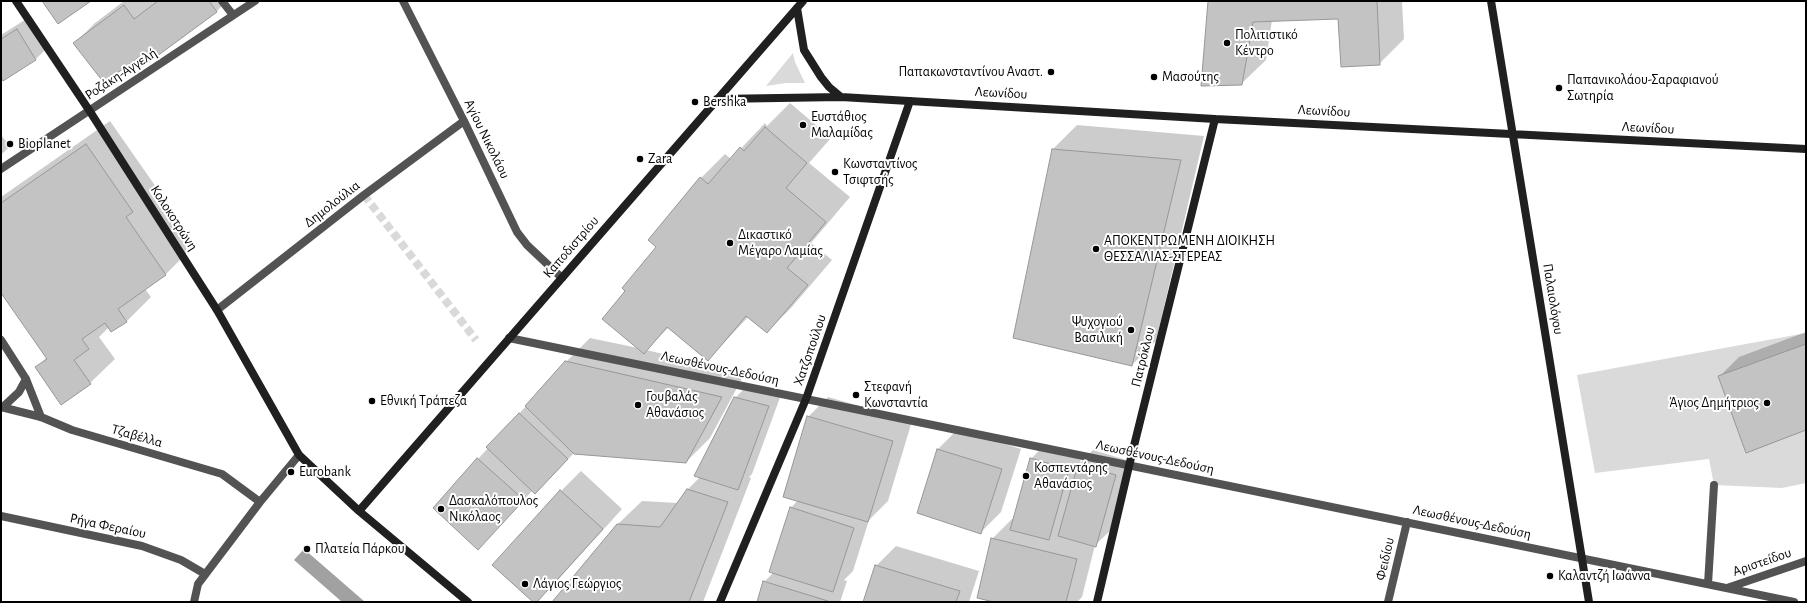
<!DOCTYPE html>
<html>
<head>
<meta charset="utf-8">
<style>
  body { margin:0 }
  #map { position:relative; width:1807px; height:603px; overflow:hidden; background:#fff; font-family:"Alegreya Sans",sans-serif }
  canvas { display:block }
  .frame { position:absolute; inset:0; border:2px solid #000; pointer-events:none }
</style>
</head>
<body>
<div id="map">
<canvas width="1807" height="603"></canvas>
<div class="frame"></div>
</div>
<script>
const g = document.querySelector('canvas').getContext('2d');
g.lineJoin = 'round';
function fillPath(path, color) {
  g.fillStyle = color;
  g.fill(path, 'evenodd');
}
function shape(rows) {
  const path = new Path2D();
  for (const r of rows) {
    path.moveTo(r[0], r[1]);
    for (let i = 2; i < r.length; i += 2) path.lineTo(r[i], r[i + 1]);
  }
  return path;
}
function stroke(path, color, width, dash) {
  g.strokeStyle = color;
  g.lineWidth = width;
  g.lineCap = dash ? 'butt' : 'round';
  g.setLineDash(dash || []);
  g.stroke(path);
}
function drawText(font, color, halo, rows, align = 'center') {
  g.font = font + ' "Alegreya Sans",sans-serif';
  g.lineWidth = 4;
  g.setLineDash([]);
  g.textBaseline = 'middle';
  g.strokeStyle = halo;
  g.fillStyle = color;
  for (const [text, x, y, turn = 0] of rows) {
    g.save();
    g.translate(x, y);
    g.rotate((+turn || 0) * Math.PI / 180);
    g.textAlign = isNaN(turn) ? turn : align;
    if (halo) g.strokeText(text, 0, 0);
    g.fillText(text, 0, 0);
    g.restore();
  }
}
fillPath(shape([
  [793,53,795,62,805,83,786,83,766,86],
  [1806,333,1806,483,1782,488,1714,485,1709,459,1595,473,1577,375]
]), '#dadada');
fillPath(shape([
  [304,549,365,602,342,602,294,560]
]), '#a1a1a1');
fillPath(shape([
  [124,1,227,1,217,11,149,61,143,52,75,43,95,23],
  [1209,1,1402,1,1404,39,1379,64,1339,18,1272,20,1266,60,1241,84],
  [31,16,50,45,36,59,4,79,1,75,1,35],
  [790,103,831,138,809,163,850,197,811,243,832,260,791,308,767,332,749,316,708,360,669,327,646,350,745,373,710,438,686,462,574,453,550,478,533,490,478,548,478,459,566,362,590,338,638,348,627,291,658,246,649,239,701,178,725,154,731,159,765,123,767,126],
  [110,121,156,187,150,193,190,250,166,274,145,289,151,297,127,321,112,331,109,327,99,337,115,359,90,383,36,368,47,357,1,291,1,197],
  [1077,125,1204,136,1156,341,1132,365,1053,149],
  [1,135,10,146,1,155],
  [1806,332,1806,429,1719,377,1739,357],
  [749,384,782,392,752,474,749,477,751,478,703,602,553,602,617,525,642,501,678,503,688,489,700,477,735,398],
  [828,397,912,421,888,501,869,520,853,571,844,580,847,581,840,602,758,602,764,582,773,573,791,508,798,500,808,417],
  [958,429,1021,449,1001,512,981,532,918,513,938,449],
  [1045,444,1082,454,1080,463,1093,450,1130,461,1110,531,1095,545,1082,597,1077,602,998,602,992,539,1012,519,1014,519,1031,459],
  [581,471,622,509,555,583,536,602,534,602,561,491],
  [896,546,979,571,969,602,864,602,876,566]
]), '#0003');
const building = shape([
  [42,1,91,1,58,24,42,1],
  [158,1,209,1,217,12,149,62,143,54,104,83,73,43,124,5,134,19,158,1],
  [1208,1,1377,1,1380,65,1341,67,1338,19,1253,22,1242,85,1201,86,1208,1],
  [17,29,36,60,3,81,1,77,1,39,17,29],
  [765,127,807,163,786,188,826,222,787,268,808,285,767,333,746,316,708,361,667,327,644,354,602,319,625,291,622,288,656,247,648,240,700,177,708,184,740,147,744,151,765,127],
  [86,144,133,212,126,217,166,275,118,309,127,322,111,332,105,323,82,339,89,349,74,360,91,384,61,405,35,367,47,359,1,293,1,203,86,144],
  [1052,149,1181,160,1132,366,1013,338,1052,149],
  [1806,344,1806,430,1746,453,1718,376,1806,344],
  [565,361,722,397,686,463,574,454,525,406,565,361],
  [734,397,769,406,738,490,694,476,734,397],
  [519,413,568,459,535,494,486,447,519,413],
  [807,416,893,441,868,522,783,497,807,416],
  [937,449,1002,469,981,534,917,513,937,449],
  [477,458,524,500,478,550,433,508,477,458],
  [1030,458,1069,469,1049,540,1010,530,1030,458],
  [1078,464,1116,475,1096,547,1058,536,1078,464],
  [687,489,728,502,689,602,552,602,617,524,660,527,687,489],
  [560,490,603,529,537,602,533,602,492,565,560,490],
  [790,507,854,528,833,592,769,572,790,507],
  [991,538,1077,559,1066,602,994,602,977,598,991,538],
  [875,565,960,591,956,602,863,602,875,565],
  [763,581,828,601,827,602,757,602,763,581]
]);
fillPath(building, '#c3c3c3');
stroke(building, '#979797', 1);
stroke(shape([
  [364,195,476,340]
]), '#d9d9d9', 8, [8, 4]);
stroke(shape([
  [222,1,233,15],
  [403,1,464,121,517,232,527,245,562,278],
  [1,169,255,1],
  [217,310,364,195,464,121],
  [509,338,1794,602],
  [1,340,26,379,41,417],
  [1,407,41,417,72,430,222,474,260,502],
  [3,407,19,392,26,379],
  [1,516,142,546,181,560,205,574],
  [1708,584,1714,485],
  [1727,588,1806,561],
  [194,602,198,584,260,502,299,455],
  [1388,602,1407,522]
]), '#535353', 8);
stroke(shape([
  [16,1,89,110,217,310,299,455,359,511,468,602],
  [1491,1,1589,602],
  [797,8,804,50,821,77,829,87,841,97],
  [717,99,841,97,1215,119,1806,149],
  [359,511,803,1],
  [720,602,806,399,910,101],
  [1097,602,1129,466,1215,119]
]), '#202020', 8);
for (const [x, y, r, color] of [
  [1227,43,4,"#000"],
  [1051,72,4,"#000"],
  [1154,77,4,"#000"],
  [1559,88,4,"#000"],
  [695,102,4,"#000"],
  [803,125,4,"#000"],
  [10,144,4,"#000"],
  [640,159,4,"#000"],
  [835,172,4,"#000"],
  [730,243,4,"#000"],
  [1096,249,4,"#000"],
  [1131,330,4,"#000"],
  [856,395,4,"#000"],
  [372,401,4,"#000"],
  [1767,403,4,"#000"],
  [638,405,4,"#000"],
  [291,472,4,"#000"],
  [1026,476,4,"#000"],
  [441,509,4,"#000"],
  [307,549,4,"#000"],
  [1550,576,4,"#000"],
  [525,584,4,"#000"]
]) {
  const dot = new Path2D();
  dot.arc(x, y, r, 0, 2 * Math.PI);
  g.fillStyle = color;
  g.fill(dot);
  stroke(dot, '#fff', 1.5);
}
drawText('14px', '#000', '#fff', [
  ["Πολιτιστικό",1235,35],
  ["Κέντρο",1235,51],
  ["Παπακωνσταντίνου Αναστ.",1043,72,"right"],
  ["Μασούτης",1162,77],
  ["Παπανικολάου-Σαραφιανού",1567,80],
  ["Σωτηρία",1567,96],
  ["Bershka",703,102],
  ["Ευστάθιος",811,117],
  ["Μαλαμίδας",811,133],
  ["Bioplanet",18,144],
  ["Zara",648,159],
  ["Κωνσταντίνος",843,164],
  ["Τσιφτσής",843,180],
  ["Δικαστικό",738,235],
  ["Μέγαρο Λαμίας",738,251],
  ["ΑΠΟΚΕΝΤΡΩΜΕΝΗ ΔΙΟΙΚΗΣΗ",1104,241],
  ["ΘΕΣΣΑΛΙΑΣ-ΣΤΕΡΕΑΣ",1104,257],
  ["Ψυχογιού",1123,322,"right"],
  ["Βασιλική",1123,338,"right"],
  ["Στεφανή",864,387],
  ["Κωνσταντία",864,403],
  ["Γουβαλάς",646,397],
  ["Αθανάσιος",646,413],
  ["Εθνική Τράπεζα",380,401],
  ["Άγιος Δημήτριος",1759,403,"right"],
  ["Κοσπεντάρης",1034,468],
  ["Αθανάσιος",1034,484],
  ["Eurobank",299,472],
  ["Δασκαλόπουλος",449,501],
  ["Νικόλαος",449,517],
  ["Πλατεία Πάρκου",315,549],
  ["Καλαντζή Ιωάννα",1558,576],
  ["Λάγιος Γεώργιος",533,584]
], 'left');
drawText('14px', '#000', '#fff', [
  ["Ροζάκη-Αγγελή",121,74,-33],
  ["Λεωνίδου",1001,93,3],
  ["Λεωνίδου",1324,111,3],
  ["Λεωνίδου",1648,128,3],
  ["Αγίου Νικολάου",487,139,64],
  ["Δημολούλια",332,204,-38],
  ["Κολοκοτρώνη",174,218,57],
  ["Καποδιστρίου",571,247,-49],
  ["Παλαιολόγου",1553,299,81],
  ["Χατζοπούλου",810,350,-71],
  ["Πατρόκλου",1143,357,-76],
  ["Λεωσθένους-Δεδούση",720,368,12],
  ["Τζαβέλλα",137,436,16],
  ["Λεωσθένους-Δεδούση",1155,457,12],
  ["Λεωσθένους-Δεδούση",1472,522,12],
  ["Ρήγα Φεραίου",108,526,12],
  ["Φειδίου",1385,559,-77],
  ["Αριστείδου",1762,562,-19]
]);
</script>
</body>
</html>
